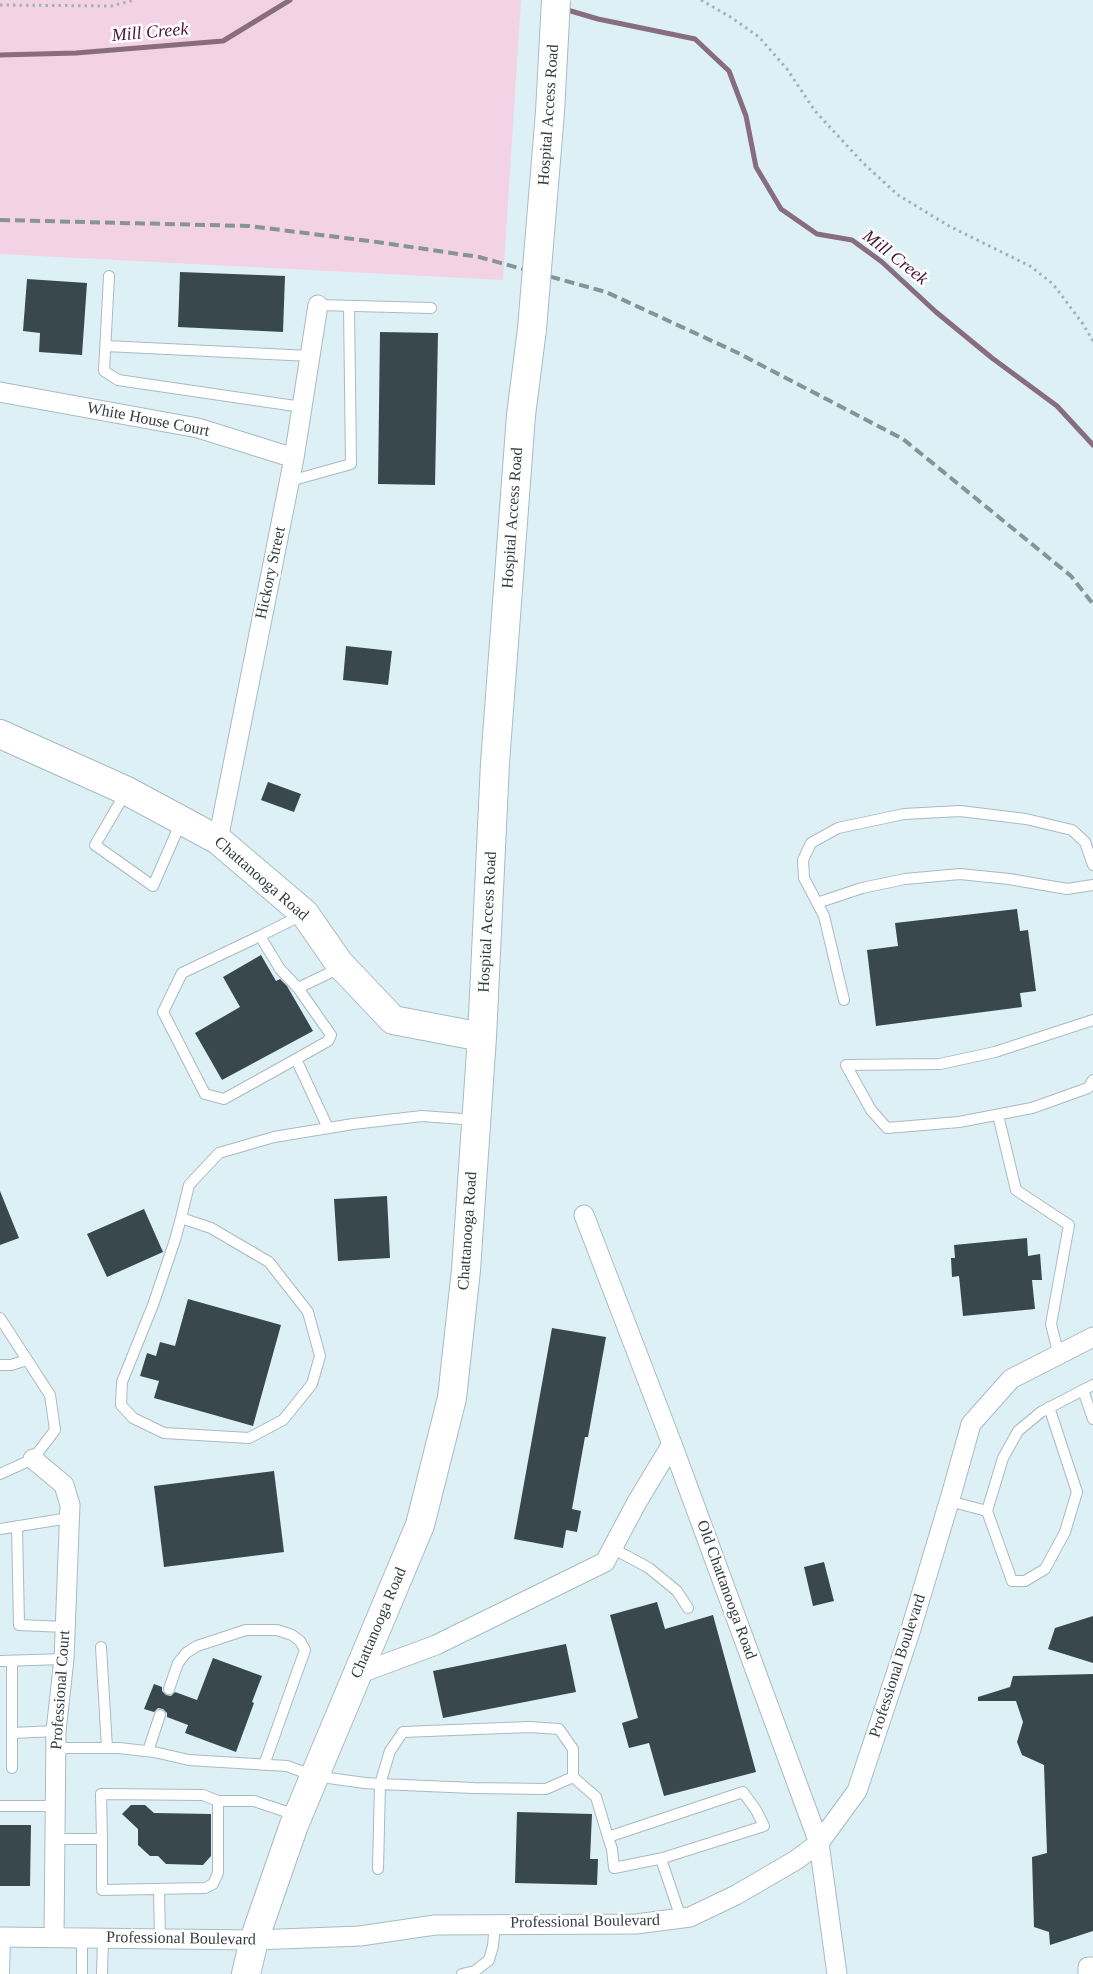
<!DOCTYPE html>
<html>
<head>
<meta charset="utf-8">
<style>
  body { margin:0 }
  canvas { display:block; background:#ddf0f6 }
</style>
</head>
<body>
<canvas width="1093" height="1974"></canvas>
<script>
const g = document.querySelector('canvas').getContext('2d');
g.lineJoin = 'round';
function fillPath(path, color) {
  g.fillStyle = color;
  g.fill(path, 'evenodd');
}
function shape(rows) {
  const path = new Path2D();
  for (const r of rows) {
    path.moveTo(r[0], r[1]);
    for (let i = 2; i < r.length; i += 2) path.lineTo(r[i], r[i + 1]);
  }
  return path;
}
function stroke(path, color, width, dash) {
  g.strokeStyle = color;
  g.lineWidth = width;
  g.lineCap = dash ? 'butt' : 'round';
  g.setLineDash(dash || []);
  g.stroke(path);
}
function drawText(font, color, halo, rows, align = 'center') {
  g.font = font + ' Georgia,serif';
  g.lineWidth = 5;
  g.setLineDash([]);
  g.textBaseline = 'middle';
  g.strokeStyle = halo;
  g.fillStyle = color;
  for (const [text, x, y, turn = 0] of rows) {
    g.save();
    g.translate(x, y);
    g.rotate((+turn || 0) * Math.PI / 180);
    g.textAlign = isNaN(turn) ? turn : align;
    if (halo) g.strokeText(text, 0, 0);
    g.fillText(text, 0, 0);
    g.restore();
  }
}
fillPath(shape([
  [0,0,521,0,503,280,0,254]
]), '#f3d2e6');
stroke(shape([
  [564,9,598,19,695,39,729,71,746,116,756,167,781,209,817,234,852,240,882,262,936,312,992,358,1057,406,1093,445],
  [0,55,76,53,223,41,290,0]
]), '#886c80', 5);
fillPath(shape([
  [180,272,285,276,283,332,178,327],
  [27,279,87,283,82,355,39,352,40,333,23,331],
  [380,332,438,333,435,485,378,484],
  [346,646,392,651,388,685,343,680],
  [268,782,301,794,294,812,261,800],
  [1017,909,1020,931,1028,930,1036,991,1020,993,1022,1007,876,1026,867,950,898,946,895,923],
  [261,955,276,981,280,979,287,986,313,1031,222,1080,195,1033,240,1007,223,977],
  [0,1191,19,1238,0,1245],
  [387,1196,390,1258,338,1261,334,1199],
  [144,1209,163,1252,107,1277,87,1234],
  [1027,1238,1028,1256,1040,1254,1042,1280,1032,1280,1035,1309,963,1316,959,1276,952,1277,951,1258,955,1258,954,1245],
  [188,1299,281,1325,253,1426,154,1398,159,1381,140,1376,147,1353,156,1356,160,1342,175,1346],
  [552,1328,606,1337,588,1437,585,1437,572,1509,581,1511,577,1532,566,1530,563,1548,514,1539],
  [274,1471,284,1552,164,1567,154,1486],
  [824,1562,834,1601,813,1606,804,1567],
  [657,1602,665,1629,713,1615,756,1772,664,1796,649,1743,629,1748,622,1723,638,1718,610,1615],
  [1093,1616,1093,1663,1048,1649,1055,1628],
  [566,1644,576,1692,443,1718,433,1671],
  [213,1658,262,1676,252,1702,254,1703,236,1752,185,1733,188,1725,167,1717,167,1713,163,1709,158,1708,154,1712,144,1709,154,1684,162,1687,162,1691,166,1695,171,1696,175,1692,197,1700],
  [1093,1674,1093,1931,1050,1945,1049,1932,1034,1927,1032,1857,1047,1853,1044,1765,1022,1755,1017,1742,1023,1722,1016,1701,978,1701,978,1697,1010,1687,1013,1676],
  [131,1805,145,1805,154,1813,211,1814,211,1856,203,1865,166,1864,158,1856,150,1856,138,1845,138,1829,122,1814],
  [517,1812,592,1814,590,1859,598,1859,597,1885,515,1883],
  [0,1825,31,1825,30,1886,0,1886]
]), '#39484d');
const lane = shape([
  [109,276,104,371,118,380,302,407],
  [318,305,431,308],
  [106,346,310,356],
  [290,481,351,464,349,306],
  [126,792,95,845,153,886,181,822],
  [817,903,862,888,905,879,960,874,1009,879,1067,889,1093,885],
  [260,936,304,914],
  [298,988,342,967],
  [844,1000,824,916,804,878,803,860,811,843,838,828,904,814,960,811,1026,819,1072,830,1085,842,1093,865],
  [1093,1020,995,1052,940,1064,846,1065,871,1110,887,1128,959,1122,1032,1108,1088,1088,1093,1080],
  [296,1059,224,1099,205,1094,163,1012,182,973,260,936,280,969,298,988,331,1035,328,1041,296,1059,328,1128],
  [998,1115,1016,1190,1069,1225,1051,1324,1059,1356],
  [181,1218,211,1228,269,1262,308,1312,320,1356,312,1384,283,1420,249,1438,164,1433,133,1418,121,1405,122,1382,153,1305,175,1240,181,1218,189,1185,219,1153,274,1137,353,1124,422,1116,476,1120],
  [0,1318,50,1395,55,1430,33,1459,0,1474],
  [0,1365,11,1365,27,1360],
  [1093,1385,1083,1390,1093,1419],
  [949,1501,987,1511,1003,1458,1018,1431,1041,1412,1083,1390],
  [987,1511,1012,1581,1025,1581,1045,1569,1065,1532,1077,1492,1049,1407],
  [17,1526,19,1625,65,1627],
  [0,1529,69,1518],
  [612,1548,649,1568,677,1591,688,1608],
  [101,1647,107,1748],
  [0,1661,64,1659],
  [12,1661,12,1768],
  [169,1689,178,1663,186,1653,197,1646,246,1630,277,1630,292,1635,300,1641,305,1650,264,1765],
  [12,1733,56,1731],
  [56,1748,119,1748,154,1752,189,1760,287,1766,314,1776,365,1783,380,1784,473,1788,546,1789,573,1777,573,1749,559,1729,529,1727,403,1732,390,1751,380,1784,378,1869],
  [148,1751,160,1715],
  [573,1777,596,1797,608,1837,612,1849,614,1868,663,1858,764,1826,756,1810,743,1792,608,1837],
  [0,1806,55,1806],
  [55,1839,102,1839,102,1890,205,1888,213,1884,218,1873,218,1801,254,1801,296,1815],
  [102,1839,101,1794,203,1795,218,1801],
  [661,1859,681,1918],
  [159,1889,160,1939],
  [82,1937,82,1974],
  [4,1974,5,1937],
  [102,1974,103,1938],
  [462,1974,475,1971,489,1960,493,1946,495,1924]
]);
const street = shape([
  [0,392,198,428,294,458],
  [218,840,294,458,318,305],
  [584,1215,672,1444,819,1843,837,1974],
  [33,1459,64,1485,70,1505,64,1659,56,1731,54,1937],
  [358,1674,436,1645,605,1562,637,1502,672,1444],
  [0,1937,254,1940,360,1936,435,1925,636,1924,690,1917,736,1895,796,1860,819,1843,857,1791,910,1632,952,1492,971,1424,1011,1379,1093,1337],
  [1088,1974,1088,1967,1093,1967]
]);
const secondary = shape([
  [0,734,127,791,218,840,305,914,339,963,393,1020,482,1037],
  [246,1974,254,1940,294,1825,420,1525,452,1398,466,1270,482,1037,495,763,521,415,532,329]
]);
stroke(lane, '#a8bbc1', 12);
stroke(street, '#a8bbc1', 21);
stroke(secondary, '#a8bbc1', 30);
stroke(shape([
  [701,0,732,18,759,37,787,69,815,111,863,163,898,195,949,226,1030,266,1053,284,1083,324,1093,341],
  [0,5,111,6,135,0]
]), '#a3b2b7', 3, [2.5, 4]);
stroke(lane, '#fff', 10);
stroke(street, '#fff', 19);
stroke(secondary, '#fff', 28);
stroke(shape([
  [0,220,249,226,377,242,479,257,606,292,736,352,903,439,1071,576,1093,604]
]), '#869498', 4, [10, 5]);
const secondaryBridge = shape([
  [532,329,550,112,556,0]
]);
stroke(secondaryBridge, '#a8bbc1', 30, []);
stroke(secondaryBridge, '#fff', 28);
drawText('16px', '#353d3f', '#fff', [
  ["Hospital Access Road",549,115,-86],
  ["White House Court",148,420,11],
  ["Hospital Access Road",513,518,-86],
  ["Hickory Street",271,573,-78],
  ["Chattanooga Road",261,879,41],
  ["Hospital Access Road",488,922,-87],
  ["Chattanooga Road",468,1231,-86],
  ["Old Chattanooga Road",726,1590,70],
  ["Chattanooga Road",379,1623,-67],
  ["Professional Boulevard",898,1666,-72],
  ["Professional Court",61,1690,-86],
  ["Professional Boulevard",585,1922,-1],
  ["Professional Boulevard",181,1939,1]
]);
drawText('italic 18px', '#4b133b', '#fff', [
  ["Mill Creek",150,33,-5],
  ["Mill Creek",895,258,38]
]);
</script>
</body>
</html>
